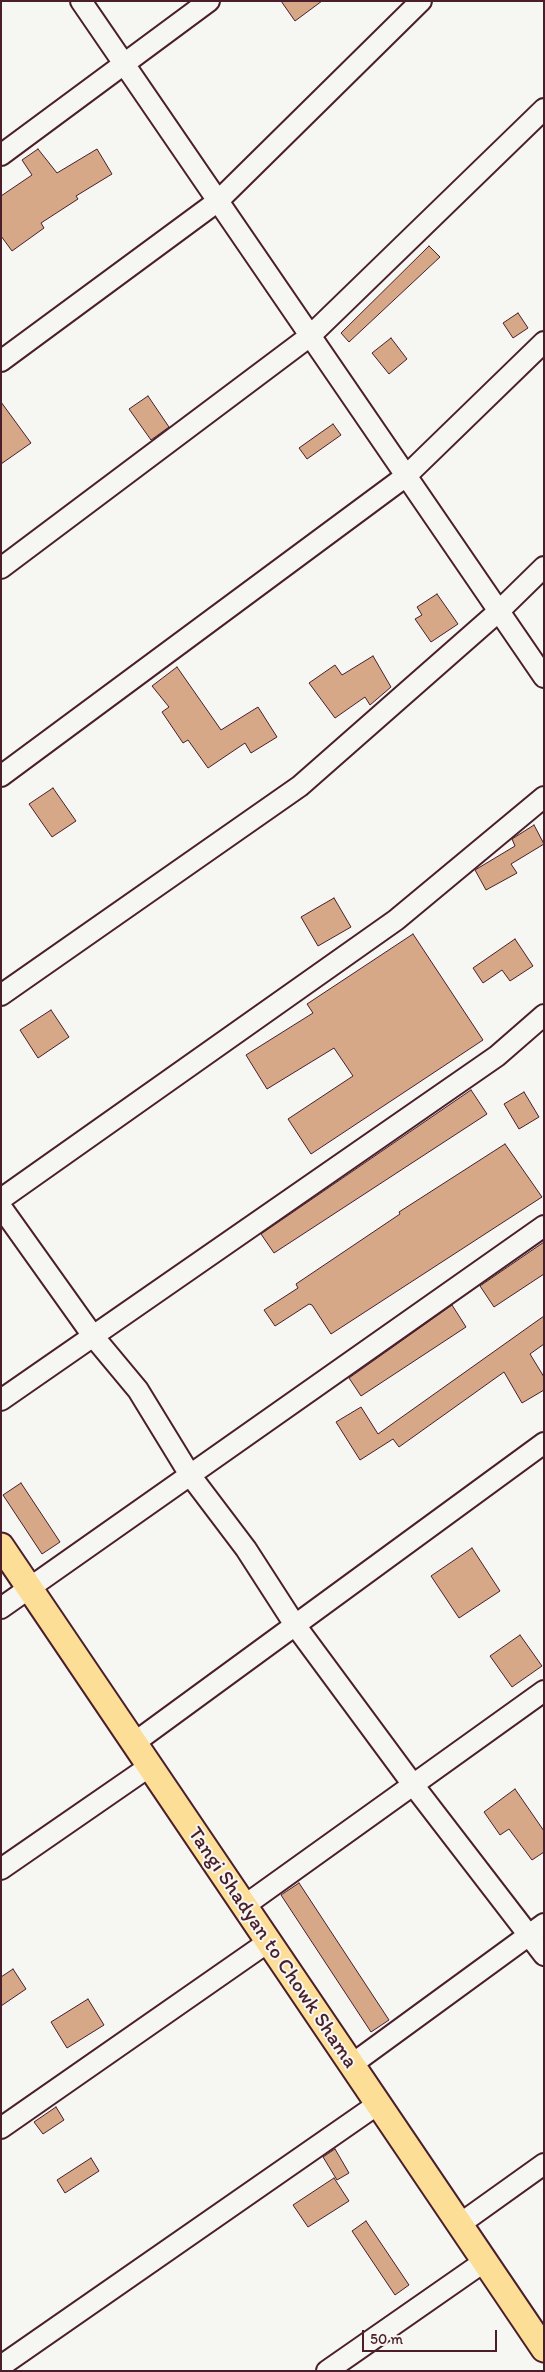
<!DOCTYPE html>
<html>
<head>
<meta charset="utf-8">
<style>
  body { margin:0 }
  #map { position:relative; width:545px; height:2372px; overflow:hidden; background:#f6f6f2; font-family:Itim,sans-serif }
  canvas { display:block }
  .frame { position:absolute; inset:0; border:2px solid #4a1f2b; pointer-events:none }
  .scale { position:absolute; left:362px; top:2330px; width:135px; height:22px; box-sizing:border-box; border:2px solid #4a1f2b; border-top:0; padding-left:6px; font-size:15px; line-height:18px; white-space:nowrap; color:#4a1f2b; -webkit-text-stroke:4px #f6f6f2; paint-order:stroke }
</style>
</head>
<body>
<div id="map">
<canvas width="545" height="2372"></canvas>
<div class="frame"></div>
<div class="scale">50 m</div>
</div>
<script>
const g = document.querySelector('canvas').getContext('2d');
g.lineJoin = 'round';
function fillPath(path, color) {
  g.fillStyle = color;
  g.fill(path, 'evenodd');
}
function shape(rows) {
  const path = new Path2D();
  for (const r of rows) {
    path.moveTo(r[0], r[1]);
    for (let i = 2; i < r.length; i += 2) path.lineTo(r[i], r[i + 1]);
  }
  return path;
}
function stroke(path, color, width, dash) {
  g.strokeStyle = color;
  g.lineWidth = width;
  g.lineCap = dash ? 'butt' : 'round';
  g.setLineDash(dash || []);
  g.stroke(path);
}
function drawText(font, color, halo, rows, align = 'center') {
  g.font = font + ' Itim,sans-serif';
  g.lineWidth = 4;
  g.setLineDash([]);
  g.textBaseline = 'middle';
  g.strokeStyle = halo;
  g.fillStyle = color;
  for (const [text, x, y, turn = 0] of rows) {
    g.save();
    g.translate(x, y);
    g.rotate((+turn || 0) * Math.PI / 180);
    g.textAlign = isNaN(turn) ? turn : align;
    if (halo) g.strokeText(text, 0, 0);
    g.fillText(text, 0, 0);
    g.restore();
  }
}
const building = shape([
  [281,1,322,1,295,21,281,1],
  [38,149,57,173,97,149,112,174,76,196,78,199,41,223,44,228,12,251,1,236,1,196,32,175,22,160,38,149],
  [429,246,440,257,349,342,341,333,429,246],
  [518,313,528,328,513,338,503,323,518,313],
  [391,338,407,359,389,374,372,353,391,338],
  [148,396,169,427,151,440,129,409,148,396],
  [1,402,31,443,1,464,1,402],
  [333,424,341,435,307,459,299,448,333,424],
  [437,594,458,624,431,642,415,619,422,615,417,607,437,594],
  [373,656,391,687,370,705,365,697,335,718,309,683,335,665,342,675,373,656],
  [177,667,221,730,258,707,277,737,251,753,245,743,208,768,188,740,183,743,162,712,169,707,152,686,177,667],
  [53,788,76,821,52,837,29,804,53,788],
  [534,825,544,844,511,864,517,873,486,890,475,870,515,846,512,839,534,825],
  [334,898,351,927,318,946,301,917,334,898],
  [413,934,483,1040,311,1154,288,1119,353,1076,334,1048,267,1089,246,1055,313,1013,307,1004,413,934],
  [515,939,533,966,510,981,502,970,483,983,473,968,515,939],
  [51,1010,69,1037,38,1058,20,1030,51,1010],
  [471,1090,487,1114,274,1253,261,1234,471,1090],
  [524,1092,539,1117,519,1129,504,1104,524,1092],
  [505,1144,542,1197,331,1334,312,1305,309,1304,275,1326,264,1310,298,1288,296,1284,400,1214,399,1212,505,1144],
  [544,1242,544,1274,494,1307,480,1286,544,1242],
  [452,1305,466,1327,361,1396,349,1378,452,1305],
  [544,1316,544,1344,530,1354,544,1377,544,1390,522,1403,504,1372,399,1447,393,1439,360,1460,336,1422,361,1407,378,1434,544,1316],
  [21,1483,60,1542,42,1554,3,1495,21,1483],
  [472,1548,500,1591,459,1618,431,1576,472,1548],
  [520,1635,542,1666,512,1687,490,1656,520,1635],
  [515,1789,544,1831,544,1852,532,1860,509,1829,500,1835,484,1812,515,1789],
  [299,1883,389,2020,371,2032,281,1895,299,1883],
  [13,1969,26,1989,1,2006,1,1977,13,1969],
  [88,1999,104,2025,67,2048,51,2022,88,1999],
  [56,2107,64,2120,43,2134,34,2122,56,2107],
  [335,2149,349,2173,337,2180,323,2157,335,2149],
  [91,2158,99,2171,65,2193,57,2180,91,2158],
  [334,2178,349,2201,308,2227,293,2205,334,2178],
  [366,2221,409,2285,395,2295,352,2231,366,2221]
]);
fillPath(building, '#d6a887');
stroke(building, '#4a1f2b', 1);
const minor = shape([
  [81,1,544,677],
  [1,155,209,1],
  [1,361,218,201,421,1],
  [1,568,310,336,544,109],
  [1,776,406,476,544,342],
  [1,995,300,786,499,611,544,567],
  [1,1199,396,920,544,797],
  [1,1207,93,1336,138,1390,190,1475,246,1549,295,1625,414,1786,544,1955],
  [1,1400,497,1056,544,1015],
  [1,1608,544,1226],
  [134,1743,544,1443],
  [1,1869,150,1766],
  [244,1906,544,1691],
  [351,2065,544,1924],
  [1,2128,268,1942],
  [460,2224,544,2164],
  [1,2366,378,2104],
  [327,2371,485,2261]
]);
const major = shape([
  [1,1546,544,2349]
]);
stroke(minor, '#4a1f2b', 24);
stroke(major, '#4a1f2b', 29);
stroke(minor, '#f6f6f2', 20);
stroke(major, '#fcde96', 25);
drawText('21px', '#4a1f2b', '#f6f6f2', [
  ["Tangi Shadyan to Chowk Shama",272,1948,56]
]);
</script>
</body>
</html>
